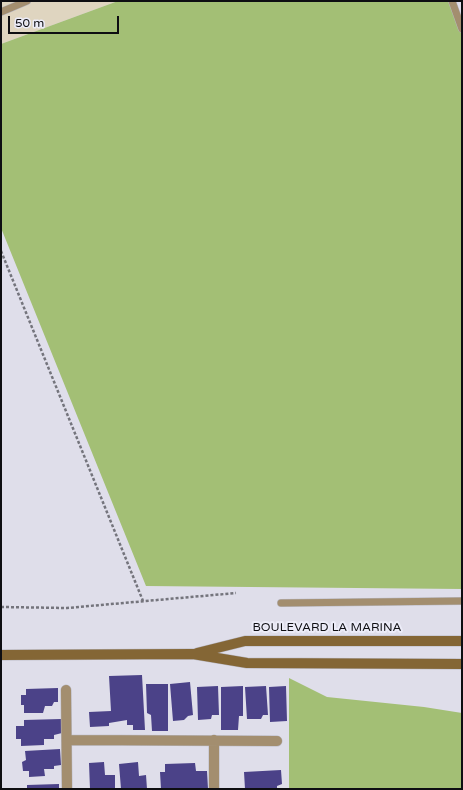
<!DOCTYPE html>
<html>
<head>
<meta charset="utf-8">
<style>
  body { margin:0 }
  #map { position:relative; width:463px; height:790px; overflow:hidden; background:#dfdeea; font-family:"Varela Round",sans-serif }
  canvas { display:block }
  .frame { position:absolute; inset:0; border:2px solid #0e0e12; pointer-events:none }
  .scale { position:absolute; left:8px; top:16px; width:111px; height:18px; box-sizing:border-box; border:2px solid #0e0e12; border-top:0; padding-left:5px; font-size:12px; line-height:14px; white-space:nowrap; color:#0e0e12; -webkit-text-stroke:3px #ececf8; paint-order:stroke }
</style>
</head>
<body>
<div id="map">
<canvas width="463" height="790"></canvas>
<div class="frame"></div>
<div class="scale">50 m</div>
</div>
<script>
const g = document.querySelector('canvas').getContext('2d');
g.lineJoin = 'round';
function fillPath(path, color) {
  g.fillStyle = color;
  g.fill(path, 'evenodd');
}
function shape(rows) {
  const path = new Path2D();
  for (const r of rows) {
    path.moveTo(r[0], r[1]);
    for (let i = 2; i < r.length; i += 2) path.lineTo(r[i], r[i + 1]);
  }
  return path;
}
function stroke(path, color, width, dash) {
  g.strokeStyle = color;
  g.lineWidth = width;
  g.lineCap = dash ? 'butt' : 'round';
  g.setLineDash(dash || []);
  g.stroke(path);
}
function drawText(font, color, halo, rows, align = 'center') {
  g.font = font + ' "Varela Round",sans-serif';
  g.lineWidth = 4;
  g.setLineDash([]);
  g.textBaseline = 'middle';
  g.strokeStyle = halo;
  g.fillStyle = color;
  for (const [text, x, y, turn = 0] of rows) {
    g.save();
    g.translate(x, y);
    g.rotate((+turn || 0) * Math.PI / 180);
    g.textAlign = isNaN(turn) ? turn : align;
    if (halo) g.strokeText(text, 0, 0);
    g.fillText(text, 0, 0);
    g.restore();
  }
}
fillPath(shape([
  [1,1,118,1,1,44]
]), '#dfd5c0');
fillPath(shape([
  [118,1,452,1,462,30,462,589,146,586,1,228,1,44],
  [289,678,327,697,424,707,462,713,462,789,289,789]
]), '#a3bf75');
fillPath(shape([
  [142,675,145,730,133,730,133,725,127,725,127,720,109,723,109,726,90,727,89,712,111,711,109,676],
  [190,682,193,715,188,716,184,720,173,721,170,684],
  [146,684,168,684,168,731,152,731,151,715,147,713],
  [218,686,219,715,212,715,211,719,198,720,197,687],
  [243,686,243,716,239,716,238,730,221,730,221,687],
  [266,686,268,715,263,715,261,719,247,719,245,687],
  [286,686,287,721,270,722,269,687],
  [58,688,58,702,54,702,52,706,45,706,43,713,24,713,24,705,21,705,21,695,26,695,26,689],
  [61,719,62,733,54,735,54,739,44,739,44,745,21,746,21,739,16,739,16,726,24,726,24,720],
  [60,749,61,765,54,766,54,769,44,769,45,776,29,777,29,771,23,771,22,762,26,760,25,751],
  [104,762,105,775,115,775,115,789,90,789,89,763],
  [138,762,139,776,146,775,147,789,121,789,119,764],
  [195,763,196,771,207,771,208,789,161,789,160,772,165,772,165,764],
  [281,770,282,784,277,786,277,789,245,789,244,772],
  [59,784,59,789,27,789,27,785]
]), '#4b4288');
const lane = shape([
  [452,1,462,29],
  [1,12,27,1],
  [281,603,462,601]
]);
const street = shape([
  [66,690,67,789],
  [67,740,277,741],
  [214,789,214,740]
]);
const secondary = shape([
  [197,653,245,641,462,641],
  [1,655,193,654,247,663,462,664]
]);
stroke(lane, '#b9b9c3', 8);
stroke(street, '#b9b9c3', 11);
stroke(secondary, '#b9b9c3', 11);
stroke(shape([
  [1,251,143,601],
  [1,607,67,608,236,593]
]), '#74747c', 2.5, [3, 2]);
stroke(lane, '#a38e6f', 7);
stroke(street, '#a38e6f', 10);
stroke(secondary, '#846635', 10);
drawText('12px', '#0e0e12', '#ececf8', [
  ["BOULEVARD LA MARINA",327,628]
]);
</script>
</body>
</html>
